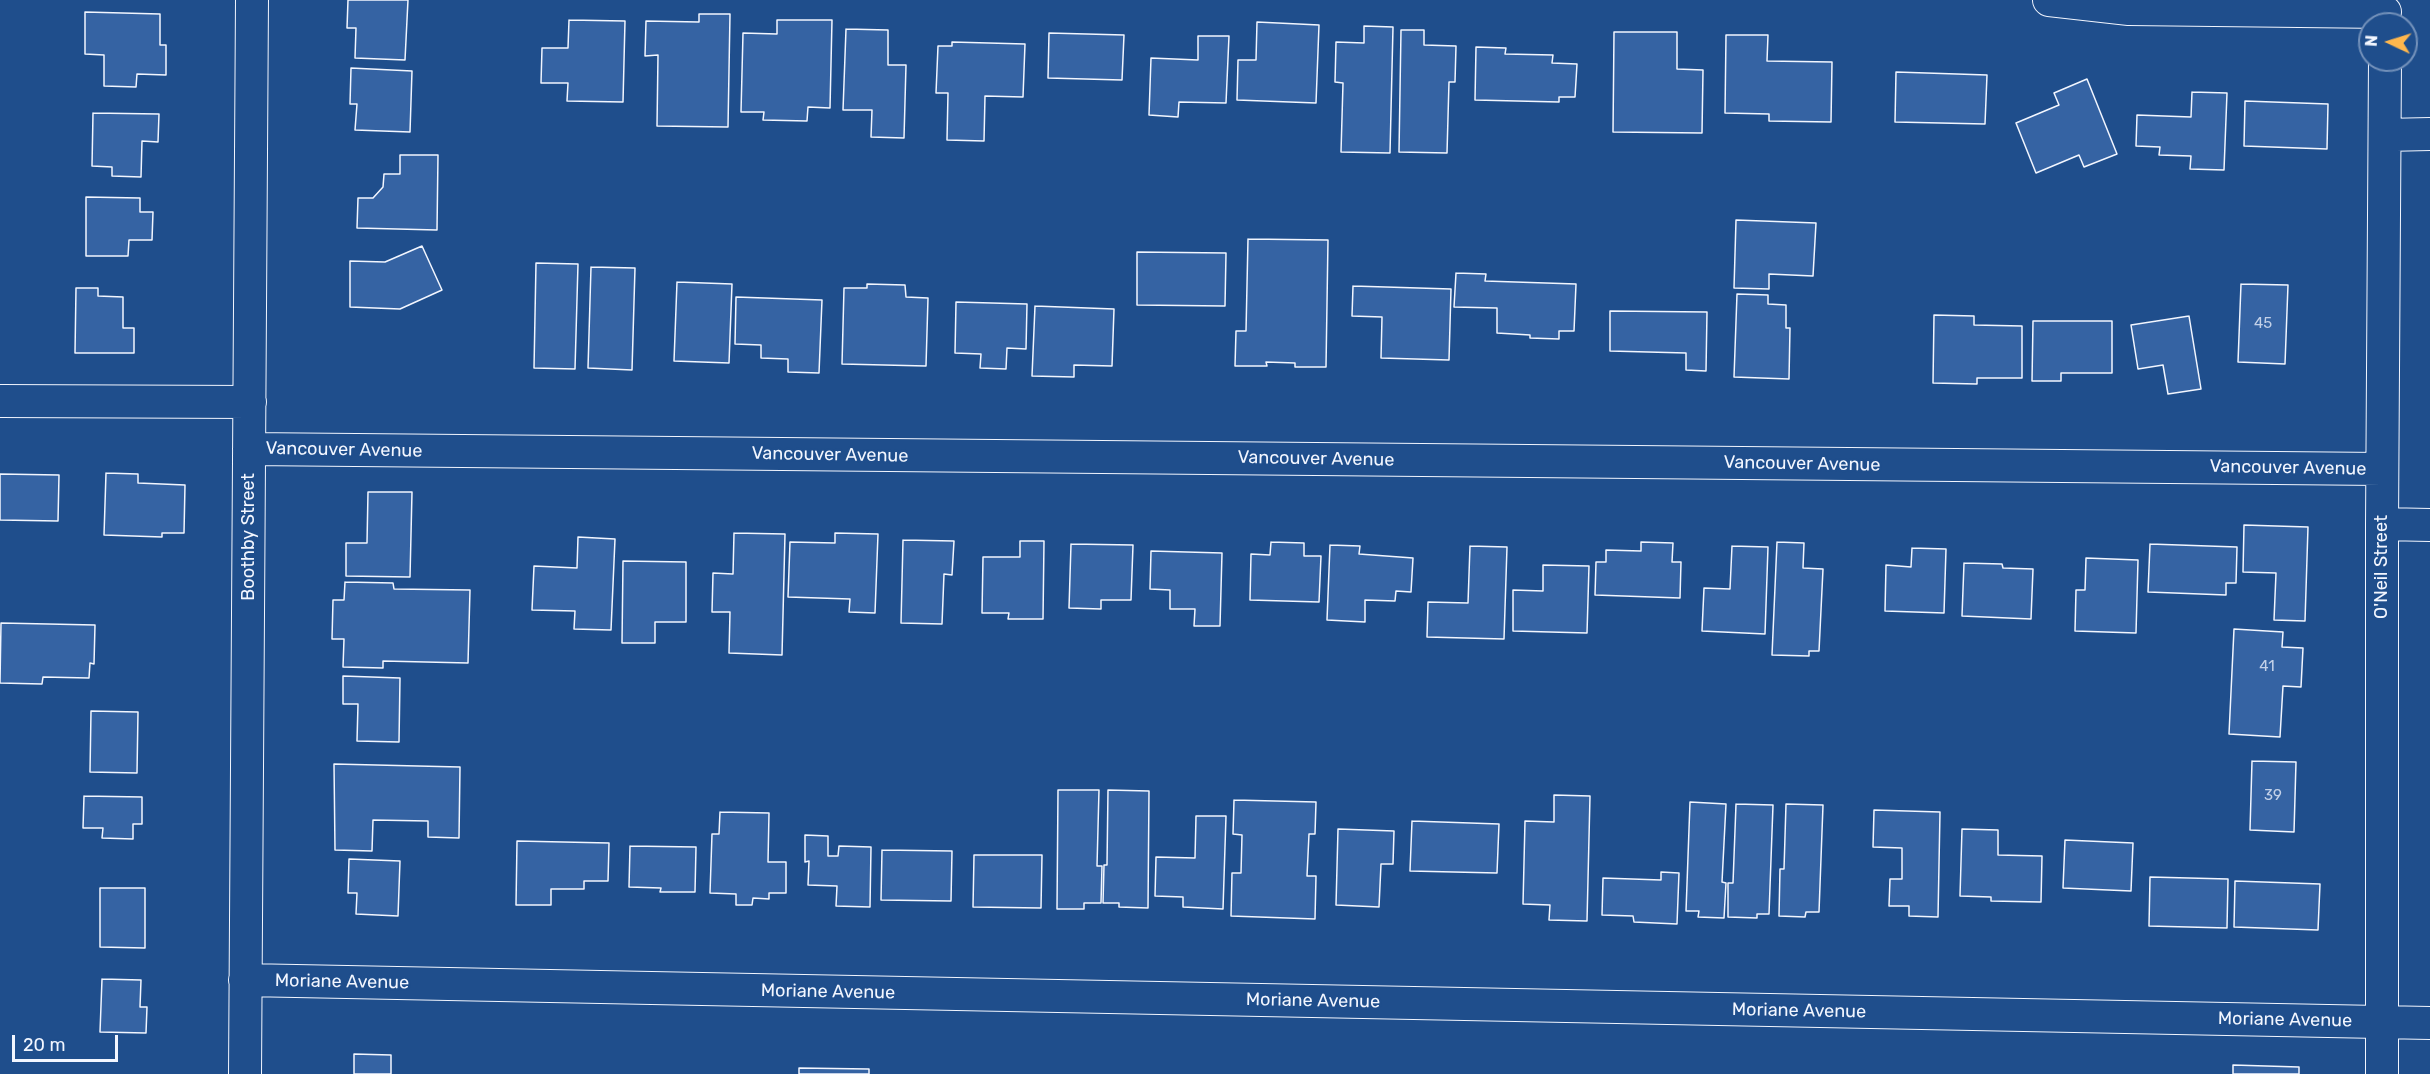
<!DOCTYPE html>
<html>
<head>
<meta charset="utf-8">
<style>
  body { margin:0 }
  #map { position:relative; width:2430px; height:1074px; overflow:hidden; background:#1f4e8c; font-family:Rubik,sans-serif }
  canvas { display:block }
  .north { position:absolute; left:2358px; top:12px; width:60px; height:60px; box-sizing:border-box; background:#1f4e8c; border:2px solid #7391ba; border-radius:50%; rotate:274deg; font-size:16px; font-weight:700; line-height:24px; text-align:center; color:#f2f6ff }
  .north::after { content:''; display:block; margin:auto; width:21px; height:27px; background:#ffb74d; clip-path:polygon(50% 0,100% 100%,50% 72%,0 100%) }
  .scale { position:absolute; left:12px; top:1035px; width:106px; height:27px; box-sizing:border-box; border:3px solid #f2f6ff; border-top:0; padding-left:8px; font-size:18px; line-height:21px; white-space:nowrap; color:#f2f6ff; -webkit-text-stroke:4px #1f4e8c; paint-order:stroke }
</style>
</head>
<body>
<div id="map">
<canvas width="2430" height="1074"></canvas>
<div class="north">N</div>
<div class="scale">20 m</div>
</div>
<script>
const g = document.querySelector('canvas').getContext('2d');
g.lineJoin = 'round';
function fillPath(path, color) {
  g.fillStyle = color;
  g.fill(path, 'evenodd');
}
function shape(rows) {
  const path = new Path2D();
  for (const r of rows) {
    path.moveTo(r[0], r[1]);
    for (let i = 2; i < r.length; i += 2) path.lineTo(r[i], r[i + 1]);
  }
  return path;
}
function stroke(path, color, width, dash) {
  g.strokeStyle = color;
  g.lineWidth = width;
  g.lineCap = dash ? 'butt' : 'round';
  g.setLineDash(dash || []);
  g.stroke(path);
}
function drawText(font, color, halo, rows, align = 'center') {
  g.font = font + ' Rubik,sans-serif';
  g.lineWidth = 4.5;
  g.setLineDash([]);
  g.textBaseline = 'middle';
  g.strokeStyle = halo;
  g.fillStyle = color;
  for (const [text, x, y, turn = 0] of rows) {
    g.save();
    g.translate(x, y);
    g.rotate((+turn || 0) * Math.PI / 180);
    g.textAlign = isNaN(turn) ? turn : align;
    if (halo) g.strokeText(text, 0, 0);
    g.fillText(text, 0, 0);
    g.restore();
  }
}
const building = shape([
  [348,0,408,0,405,60,355,58,356,28,347,28,348,0],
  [85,12,160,14,160,45,166,45,166,75,137,74,136,87,104,86,104,55,85,54,85,12],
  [699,14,730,14,728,127,657,126,658,55,645,56,646,21,699,22,699,14],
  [569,20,625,21,623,102,567,101,568,83,541,83,542,48,568,48,569,20],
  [777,20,832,20,830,108,808,107,807,121,763,120,764,112,741,112,743,33,777,34,777,20],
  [1257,22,1319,25,1316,103,1237,100,1238,60,1256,60,1257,22],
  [1364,26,1393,27,1390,153,1341,152,1343,83,1335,82,1336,42,1364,43,1364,26],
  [846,29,888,30,888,65,906,65,904,138,871,137,872,110,843,110,846,29],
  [1401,30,1424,30,1424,45,1456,46,1455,82,1449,82,1447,153,1399,152,1401,30],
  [1614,32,1677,32,1677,69,1703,70,1702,133,1613,132,1614,32],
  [1049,33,1124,35,1122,80,1048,78,1049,33],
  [1726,35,1768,35,1767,61,1832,62,1831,122,1769,121,1769,114,1725,113,1726,35],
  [1198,36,1229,36,1226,103,1179,102,1178,117,1149,115,1151,58,1198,60,1198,36],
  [952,42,1025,44,1023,97,985,96,984,141,947,140,948,93,936,93,938,46,952,46,952,42],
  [1476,47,1506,48,1505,54,1553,55,1552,63,1577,64,1575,97,1559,97,1559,102,1475,100,1476,47],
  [351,68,412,71,410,132,355,130,357,104,350,104,351,68],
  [1896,72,1987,75,1985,124,1895,122,1896,72],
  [2087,79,2117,154,2084,167,2079,155,2036,173,2016,123,2059,105,2054,93,2087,79],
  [2192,92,2227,93,2224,170,2190,169,2191,156,2159,155,2160,147,2136,146,2137,115,2191,117,2192,92],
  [2245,101,2328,104,2327,149,2244,146,2245,101],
  [93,113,159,114,158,142,142,141,141,177,112,176,112,167,92,166,93,113],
  [400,155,438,155,437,230,357,228,358,198,373,198,383,187,384,174,400,174,400,155],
  [86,197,140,198,140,212,153,212,152,240,129,240,128,256,86,256,86,197],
  [1736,220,1816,223,1813,276,1769,274,1769,289,1734,288,1736,220],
  [1248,239,1328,240,1326,367,1295,367,1295,363,1266,362,1267,366,1235,366,1236,331,1246,331,1248,239],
  [422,246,442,290,400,309,350,307,350,261,385,262,422,246],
  [1137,252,1226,253,1225,306,1137,305,1137,252],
  [536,263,578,264,575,369,534,368,536,263],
  [591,267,635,268,632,370,588,368,591,267],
  [1456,273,1486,274,1485,281,1576,284,1574,331,1559,331,1559,339,1530,338,1530,335,1497,333,1497,308,1454,307,1456,273],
  [677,282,732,284,729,363,674,361,677,282],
  [867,284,905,285,906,297,928,298,926,366,842,364,844,288,867,288,867,284],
  [2241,284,2288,285,2285,364,2238,362,2241,284],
  [1353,286,1451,289,1449,360,1381,358,1382,317,1352,316,1353,286],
  [76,288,98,288,98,296,123,297,123,328,134,328,134,353,75,353,76,288],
  [1737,294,1768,295,1768,304,1786,305,1786,328,1790,328,1789,379,1734,377,1737,294],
  [736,297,822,300,819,373,788,372,788,359,761,358,761,345,735,344,736,297],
  [956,302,1027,304,1026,349,1007,348,1006,369,980,368,981,354,955,353,956,302],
  [1035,306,1114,309,1112,366,1074,365,1074,377,1032,376,1035,306],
  [1610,311,1707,312,1706,371,1686,370,1686,353,1610,351,1610,311],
  [1934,315,1974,316,1974,325,2022,326,2022,378,1977,378,1977,384,1933,383,1934,315],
  [2189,316,2201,389,2168,394,2163,365,2138,369,2131,325,2189,316],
  [2033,321,2112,321,2112,373,2061,373,2061,381,2032,381,2033,321],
  [106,473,138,474,138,483,185,485,184,533,162,533,162,537,104,535,106,473],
  [0,474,59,475,58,521,0,520,0,474],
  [368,492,412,492,410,577,346,576,346,543,367,543,368,492],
  [2244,525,2308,527,2305,621,2274,620,2276,573,2243,572,2244,525],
  [734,533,785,534,782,655,729,653,730,612,712,612,713,573,733,574,734,533],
  [835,533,878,534,875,613,849,612,850,599,788,597,790,542,835,543,835,533],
  [578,537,615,539,611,630,574,629,575,611,532,610,534,566,577,568,578,537],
  [903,540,954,541,952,575,944,574,942,624,901,623,903,540],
  [1020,541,1044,541,1043,619,1008,619,1009,613,982,613,983,557,1020,557,1020,541],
  [1271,542,1304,543,1304,556,1321,556,1319,602,1250,600,1251,554,1270,555,1271,542],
  [1641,542,1673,543,1672,562,1681,562,1680,598,1595,595,1596,562,1606,562,1606,550,1641,551,1641,542],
  [1777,542,1804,543,1803,568,1823,569,1819,651,1809,651,1809,656,1772,655,1777,542],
  [1071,544,1133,545,1131,600,1101,600,1101,609,1069,608,1071,544],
  [2150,544,2237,547,2236,583,2226,583,2226,595,2148,592,2150,544],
  [1330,545,1360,546,1359,554,1413,558,1411,592,1396,591,1395,601,1365,600,1365,622,1327,620,1330,545],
  [1470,546,1507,547,1504,639,1427,637,1428,602,1468,603,1470,546],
  [1732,546,1768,547,1765,634,1702,631,1704,588,1730,589,1732,546],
  [1912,548,1946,549,1944,613,1885,611,1886,565,1911,567,1912,548],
  [1151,551,1222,553,1220,626,1194,626,1195,609,1170,609,1170,590,1150,589,1151,551],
  [2086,558,2138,560,2136,633,2075,631,2076,590,2085,590,2086,558],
  [623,561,686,562,686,622,655,622,655,643,622,643,623,561],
  [1964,563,2002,564,2003,568,2033,569,2031,619,1962,616,1964,563],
  [1543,565,1589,566,1587,633,1513,631,1513,590,1543,591,1543,565],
  [345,582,393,583,394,589,470,590,468,663,383,661,383,668,343,667,344,639,332,639,333,600,344,600,345,582],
  [1,623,95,625,94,664,90,663,89,678,43,677,42,684,0,683,1,623],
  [2234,629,2283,632,2282,647,2303,648,2301,687,2283,686,2280,737,2229,734,2234,629],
  [343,676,400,678,399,742,357,741,358,704,343,704,343,676],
  [91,711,138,712,137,773,90,772,91,711],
  [2252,761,2296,762,2294,832,2250,830,2252,761],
  [334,764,460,767,459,838,428,837,428,821,373,820,372,851,335,850,334,764],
  [1058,790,1099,790,1097,866,1102,866,1101,903,1084,903,1084,909,1057,909,1058,790],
  [1108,790,1149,791,1148,908,1119,907,1119,903,1103,903,1104,865,1107,865,1108,790],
  [1554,795,1590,796,1587,921,1549,920,1550,905,1523,904,1525,821,1554,822,1554,795],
  [84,796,142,797,142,824,133,824,133,839,102,838,103,828,83,828,84,796],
  [1234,800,1316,802,1315,834,1309,834,1307,876,1316,876,1315,919,1231,916,1232,873,1241,873,1242,835,1233,834,1234,800],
  [1690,802,1726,804,1722,882,1726,883,1724,918,1698,917,1699,911,1686,911,1690,802],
  [1736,804,1773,805,1769,914,1757,914,1757,918,1728,917,1728,883,1733,883,1736,804],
  [1786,804,1823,805,1819,912,1806,912,1805,917,1779,916,1780,869,1784,869,1786,804],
  [1874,810,1940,812,1938,917,1909,916,1909,906,1889,906,1890,879,1902,879,1902,848,1873,847,1874,810],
  [720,812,769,813,768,862,786,862,786,893,769,893,769,899,753,898,752,905,736,905,736,894,710,893,712,834,719,834,720,812],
  [1196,816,1226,816,1223,909,1183,907,1183,897,1155,896,1156,857,1195,858,1196,816],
  [1412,821,1499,824,1497,873,1410,871,1412,821],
  [1338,829,1394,831,1393,864,1381,864,1379,907,1336,905,1338,829],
  [1962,829,1998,830,1998,855,2042,856,2041,902,1991,901,1991,897,1960,896,1962,829],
  [805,835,828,836,828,856,838,856,839,846,871,847,870,907,836,906,837,886,808,885,809,861,805,862,805,835],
  [2065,840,2133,843,2131,891,2063,888,2065,840],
  [517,841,609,843,608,881,584,881,584,889,551,889,551,905,516,905,517,841],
  [630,846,696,847,695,892,660,892,661,888,629,887,630,846],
  [882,850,952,851,951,901,881,900,882,850],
  [974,855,1042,855,1041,908,973,907,974,855],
  [349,859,400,861,398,916,356,914,357,893,348,893,349,859],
  [1661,872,1679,873,1677,924,1634,922,1633,916,1602,915,1603,878,1661,880,1661,872],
  [2150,877,2228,879,2227,928,2149,926,2150,877],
  [2235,881,2320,884,2318,930,2234,927,2235,881],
  [100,888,145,888,145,948,100,947,100,888],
  [102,979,141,980,140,1007,147,1007,146,1033,100,1032,102,979],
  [354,1054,391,1055,391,1074,354,1074,354,1054],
  [2233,1065,2299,1067,2299,1074,2233,1074,2233,1065],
  [799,1068,869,1069,869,1074,799,1074,799,1068]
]);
fillPath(building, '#3563a3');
stroke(building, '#f2f6ff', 1.5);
const minor = shape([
  [2049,0,2129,9,2385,12],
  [2385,135,2430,134],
  [0,401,250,402],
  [249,449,2382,469],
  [2382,524,2430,525],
  [245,980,2430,1023],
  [245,1074,252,0],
  [2382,1074,2382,524,2385,60]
]);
stroke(minor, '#f2f6ff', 34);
stroke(minor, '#1f4e8c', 32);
drawText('15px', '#c3d1e8', null, [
  ["45",2263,324],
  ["41",2267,667],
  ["39",2273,796]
]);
drawText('18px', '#f2f6ff', '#1f4e8c', [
  ["Vancouver Avenue",344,450,1],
  ["Vancouver Avenue",830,455,1],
  ["Vancouver Avenue",1316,459,1],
  ["Vancouver Avenue",1802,464,1],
  ["Vancouver Avenue",2288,468,1],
  ["Boothby Street",249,537,-90],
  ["O'Neil Street",2382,567,-90],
  ["Moriane Avenue",342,982,1],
  ["Moriane Avenue",828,992,1],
  ["Moriane Avenue",1313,1001,1],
  ["Moriane Avenue",1799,1011,1],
  ["Moriane Avenue",2285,1020,1]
]);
</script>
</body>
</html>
